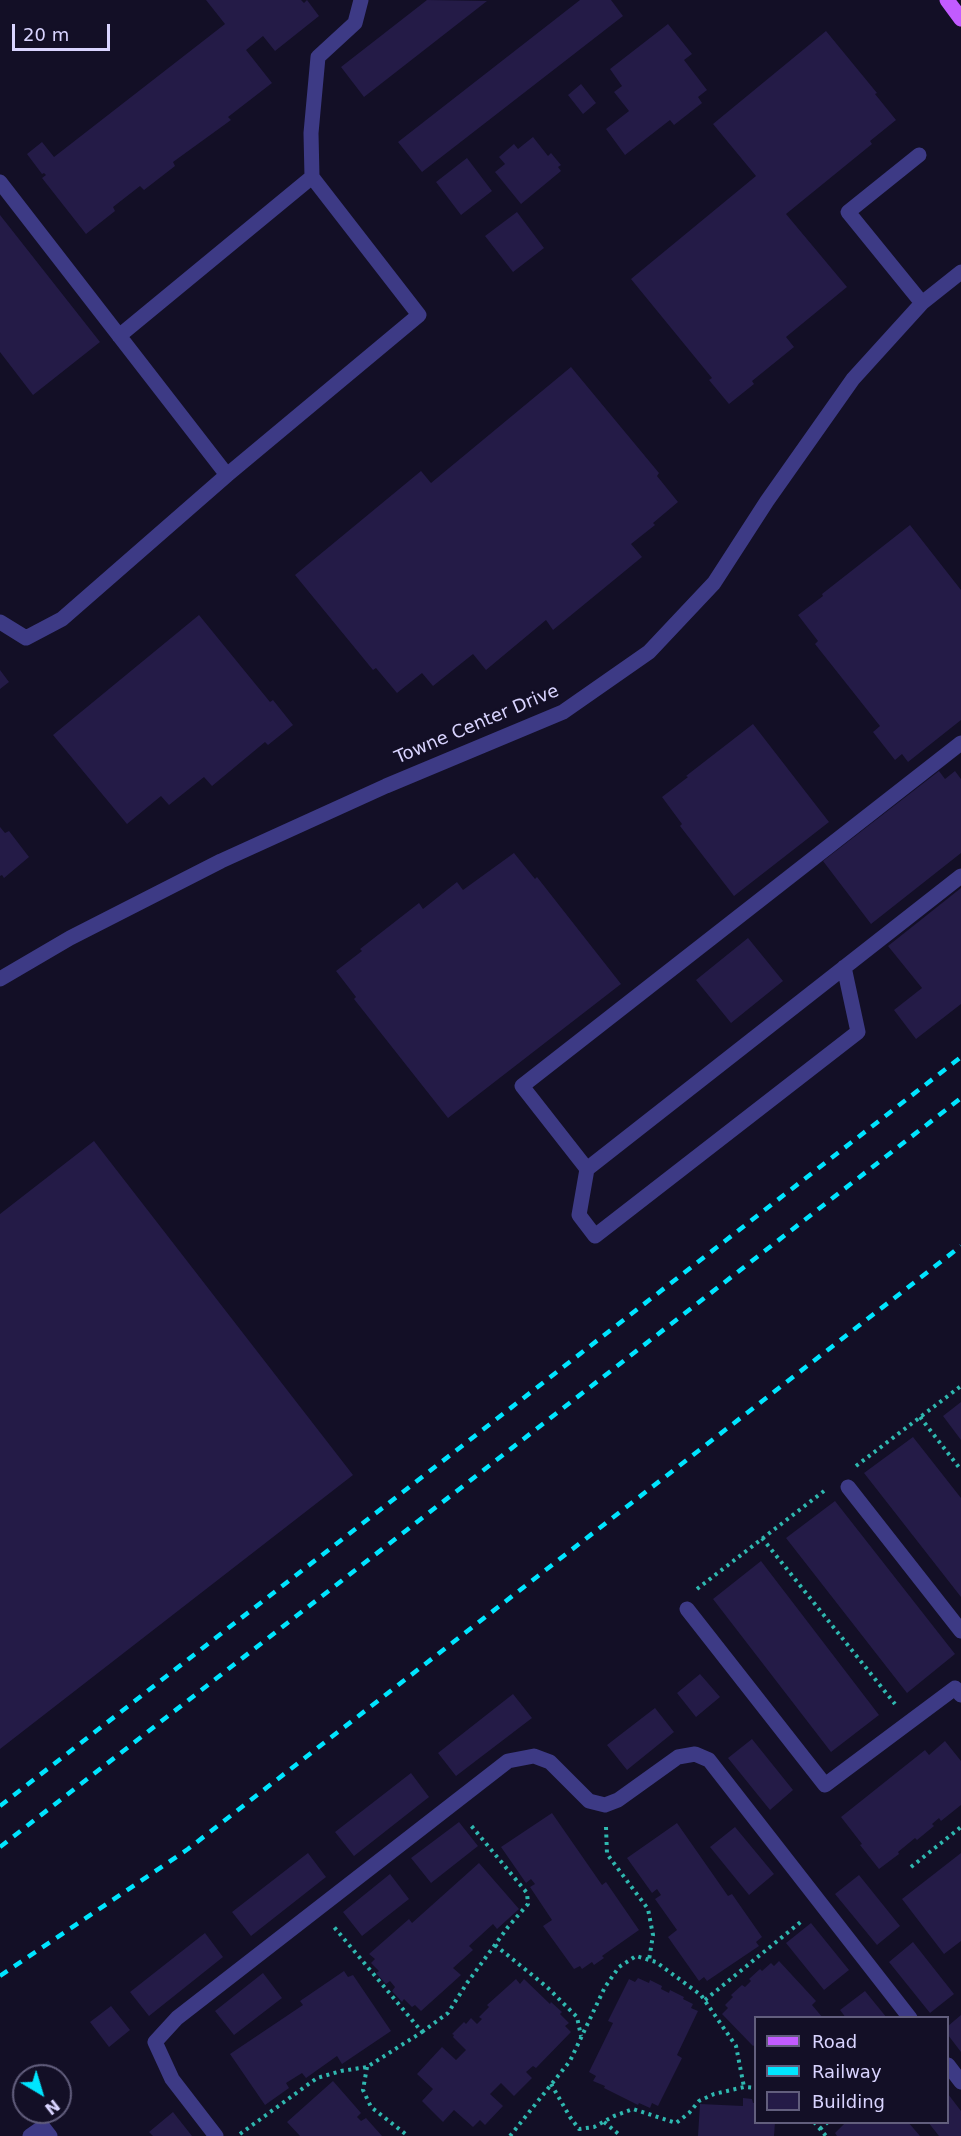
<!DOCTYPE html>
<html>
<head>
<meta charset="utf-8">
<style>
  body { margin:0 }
  #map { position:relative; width:961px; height:2136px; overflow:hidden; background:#130f26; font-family:"DejaVu Sans",sans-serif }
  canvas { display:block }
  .legend { position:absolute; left:754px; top:2016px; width:195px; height:108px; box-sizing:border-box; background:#130f26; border:2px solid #625e7d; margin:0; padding:8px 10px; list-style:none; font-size:18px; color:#d9d4ff }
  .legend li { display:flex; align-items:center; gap:12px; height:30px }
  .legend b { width:30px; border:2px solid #625e7d }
  .north { position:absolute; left:12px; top:2064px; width:60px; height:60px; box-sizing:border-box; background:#130f26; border:2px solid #625e7d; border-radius:50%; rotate:142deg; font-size:16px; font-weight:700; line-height:24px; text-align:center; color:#d9d4ff }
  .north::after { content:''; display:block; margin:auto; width:21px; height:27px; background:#00e5ff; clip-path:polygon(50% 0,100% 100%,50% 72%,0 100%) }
  .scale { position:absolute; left:12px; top:24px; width:98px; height:27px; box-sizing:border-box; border:3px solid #d9d4ff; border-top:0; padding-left:8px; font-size:18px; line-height:21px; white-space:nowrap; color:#d9d4ff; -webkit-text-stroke:4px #130f26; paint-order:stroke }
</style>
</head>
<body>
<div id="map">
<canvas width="961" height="2136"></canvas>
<ul class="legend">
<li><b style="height:8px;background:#c25bff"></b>Road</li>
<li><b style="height:8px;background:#00e5ff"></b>Railway</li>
<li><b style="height:16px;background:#241b47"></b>Building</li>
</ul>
<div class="north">N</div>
<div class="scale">20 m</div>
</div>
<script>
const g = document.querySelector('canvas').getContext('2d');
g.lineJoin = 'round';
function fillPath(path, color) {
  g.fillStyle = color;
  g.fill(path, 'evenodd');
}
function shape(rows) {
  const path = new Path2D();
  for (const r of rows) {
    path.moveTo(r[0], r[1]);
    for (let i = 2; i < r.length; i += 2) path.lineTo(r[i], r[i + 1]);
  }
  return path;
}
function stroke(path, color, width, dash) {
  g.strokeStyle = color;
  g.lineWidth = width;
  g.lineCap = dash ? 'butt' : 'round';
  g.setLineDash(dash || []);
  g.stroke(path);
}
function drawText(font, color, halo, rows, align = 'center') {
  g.font = font + ' "DejaVu Sans",sans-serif';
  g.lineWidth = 4.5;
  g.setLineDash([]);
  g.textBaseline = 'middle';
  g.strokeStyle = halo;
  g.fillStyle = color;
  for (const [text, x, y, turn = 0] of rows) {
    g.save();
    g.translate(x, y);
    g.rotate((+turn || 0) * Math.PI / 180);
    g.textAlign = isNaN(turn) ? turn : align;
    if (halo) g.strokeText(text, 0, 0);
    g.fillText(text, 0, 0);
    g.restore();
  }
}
fillPath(shape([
  [206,0,301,0,304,3,307,0,319,16,275,51,263,36,246,50,272,83,228,117,231,120,173,162,175,166,144,190,140,186,113,207,115,211,86,234,42,178,46,175,44,173,42,174,27,154,42,142,54,157,225,24],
  [427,0,487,1,364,97,341,67],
  [580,0,611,0,623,16,422,172,398,142],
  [668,24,692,54,684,60,707,90,698,97,702,103,674,125,670,120,625,155,606,129,629,111,614,92,622,86,610,69],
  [826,31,877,93,875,94,896,120,870,141,872,144,786,214,847,287,786,337,794,347,752,381,754,384,729,404,709,380,712,378,631,279,756,176,713,124],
  [581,84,596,103,583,114,568,95],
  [533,137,548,156,551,153,561,165,558,167,561,171,521,204,495,172,505,164,499,157,514,144,518,149],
  [467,158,492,191,461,215,436,182],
  [517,212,544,248,513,272,485,236],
  [0,215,100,342,33,395,0,352],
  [571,367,659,473,657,476,678,502,653,523,655,525,631,544,642,557,553,630,546,620,486,670,473,654,433,686,422,673,397,693,376,668,373,670,295,575,421,471,431,483],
  [910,525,961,590,961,720,908,762,902,754,895,760,873,732,880,726,815,644,818,641,798,615,823,596,822,594],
  [199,615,270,702,273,700,293,725,268,745,265,742,212,786,204,777,169,805,161,796,127,824,53,735],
  [0,670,9,682,0,689],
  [753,724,829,822,734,896,680,826,682,824,662,797,688,777,686,776],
  [939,771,945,779,955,771,961,779,961,853,871,924,823,861],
  [0,827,5,833,9,831,29,857,4,878,2,875,0,876],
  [514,853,535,879,537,877,621,984,448,1118,354,999,356,997,336,971,362,951,360,949,419,903,423,909,457,882,463,890],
  [961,888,961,1004,916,1039,894,1010,922,988,888,946],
  [748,938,783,981,731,1023,696,980],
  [94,1141,353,1475,0,1749,0,1214],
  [961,1402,961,1440,943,1416],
  [913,1437,961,1498,961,1597,864,1473],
  [835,1501,955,1654,907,1693,786,1538],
  [761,1561,879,1715,831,1752,713,1599],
  [700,1674,720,1697,696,1717,677,1693],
  [513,1694,532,1718,456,1776,438,1753],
  [655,1708,674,1732,627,1770,607,1745],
  [752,1739,793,1790,770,1810,728,1758],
  [945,1741,961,1761,961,1805,941,1821,939,1818,932,1824,934,1826,917,1840,915,1838,898,1852,899,1854,879,1869,860,1845,862,1844,841,1817,925,1750,929,1755],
  [411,1773,429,1797,354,1856,335,1832],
  [552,1813,602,1885,606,1882,639,1930,602,1956,604,1958,594,1965,592,1962,582,1969,580,1966,574,1969,543,1926,552,1920,530,1887,535,1884,531,1879,526,1883,501,1847],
  [459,1822,478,1846,431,1883,411,1858],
  [677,1823,728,1896,732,1894,762,1937,756,1942,759,1946,707,1981,704,1977,699,1981,668,1937,677,1930,655,1899,661,1895,657,1889,652,1893,627,1858],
  [735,1827,774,1874,749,1895,710,1847],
  [308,1853,326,1877,251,1936,232,1912],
  [961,1853,961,1941,944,1954,902,1899],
  [479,1863,519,1909,497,1929,493,1924,469,1946,473,1950,453,1968,461,1975,421,2011,415,2005,412,2007,404,1999,402,2002,392,1991,395,1987,390,1981,386,1984,376,1973,379,1971,371,1963,375,1959,369,1954,409,1919,412,1923],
  [390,1874,409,1899,362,1936,343,1912],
  [859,1875,900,1926,877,1945,835,1894],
  [811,1923,849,1970,824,1990,786,1943],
  [205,1933,223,1957,149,2016,130,1992],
  [913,1942,954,1994,930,2013,889,1962],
  [779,1961,816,2001,812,2005,823,2018,756,2018,756,2044,753,2046,722,2014,728,2008,725,2005,733,1997,731,1995,742,1985,745,1987,751,1981,749,1979,760,1969,762,1971,771,1963,774,1966],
  [344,1971,348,1977,353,1975,391,2031,342,2064,337,2056,306,2078,302,2073,286,2083,289,2088,265,2105,230,2054,303,2005,300,2001],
  [263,1973,282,1998,234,2035,215,2011],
  [638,1978,649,1983,650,1980,662,1986,661,1989,669,1993,670,1990,684,1997,683,1999,693,2004,691,2008,698,2011,677,2055,682,2058,658,2106,652,2103,650,2108,639,2103,638,2105,604,2088,605,2086,593,2081,596,2076,589,2072,613,2023,608,2021,629,1979,635,1982],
  [516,1979,520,1984,524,1979,550,2004,551,2002,562,2012,560,2014,569,2023,565,2026,571,2032,536,2068,533,2066,526,2072,532,2078,514,2096,501,2083,490,2094,503,2106,485,2125,480,2120,473,2127,454,2110,443,2122,422,2101,433,2089,417,2074,442,2047,456,2060,466,2050,453,2037,454,2035,452,2034,464,2022,466,2024,471,2018,477,2024,482,2019,479,2017,489,2007,487,2005],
  [865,1991,887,2018,846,2018,840,2010],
  [111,2006,130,2030,109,2047,90,2022],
  [961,2015,961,2052,948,2035,948,2026],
  [333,2081,361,2113,357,2117,361,2121,366,2118,382,2136,300,2136,287,2122],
  [948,2094,961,2111,961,2136,939,2136,928,2122,948,2122],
  [743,2098,752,2099,753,2103,756,2103,756,2122,775,2122,774,2136,698,2136,700,2104,743,2106],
  [173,2112,192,2136,153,2136,149,2132],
  [846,2122,908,2122,920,2136,837,2136,835,2133]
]), '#241b47');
stroke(shape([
  [920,1417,961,1470],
  [856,1466,961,1386],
  [762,1538,895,1704],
  [697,1589,824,1491],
  [606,1827,607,1854,648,1909,653,1935,649,1960],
  [911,1867,961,1827],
  [495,1945,547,1987,577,2017,581,2036],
  [705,2000,803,1920],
  [422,2032,448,2013,467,1983,508,1927,528,1904,527,1893,469,1823],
  [367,2067,363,2090,371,2107,408,2136],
  [551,2084,570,2117,579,2129,594,2127,614,2116,633,2109,676,2123,689,2113,699,2101,714,2094,744,2087,756,2088],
  [604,2122,621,2136],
  [814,2122,826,2136],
  [820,2129,828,2122],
  [240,2134,317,2078,341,2071,367,2067,422,2032,334,1927],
  [510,2136,570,2061,605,1987,619,1967,636,1956,656,1962,701,1995,736,2046,744,2087]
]), '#2fb8b0', 4, [3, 4.5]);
stroke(shape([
  [919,155,848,212,922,303],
  [0,182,227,475,62,619,26,638,0,622],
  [119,336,312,177],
  [227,475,419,315,312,177,311,133,318,57,355,23,361,0],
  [961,743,522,1086,587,1169,961,876],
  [0,979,70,938,221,861,386,786,563,712,649,652,714,583,767,501,853,379,922,303,961,272],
  [587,1169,579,1215,595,1236,858,1032,844,967],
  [848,1487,961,1631],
  [687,1609,825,1785,955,1688,961,1695],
  [948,2065,961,2082],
  [30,2136,43,2127,50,2136],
  [216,2136,172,2079,155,2042,177,2018,508,1761,534,1756,550,1762,589,1801,605,1805,618,1800,678,1757,695,1754,709,1760,910,2018]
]), '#3d3a85', 15);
stroke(shape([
  [947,0,961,19]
]), '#c25bff', 15);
stroke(shape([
  [0,1806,961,1057],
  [0,1847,961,1098],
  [0,1976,188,1849,961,1246]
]), '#00e5ff', 4.5, [9, 8]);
drawText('18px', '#d9d4ff', '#130f26', [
  ["Towne Center Drive",477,725,-23]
]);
</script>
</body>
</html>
